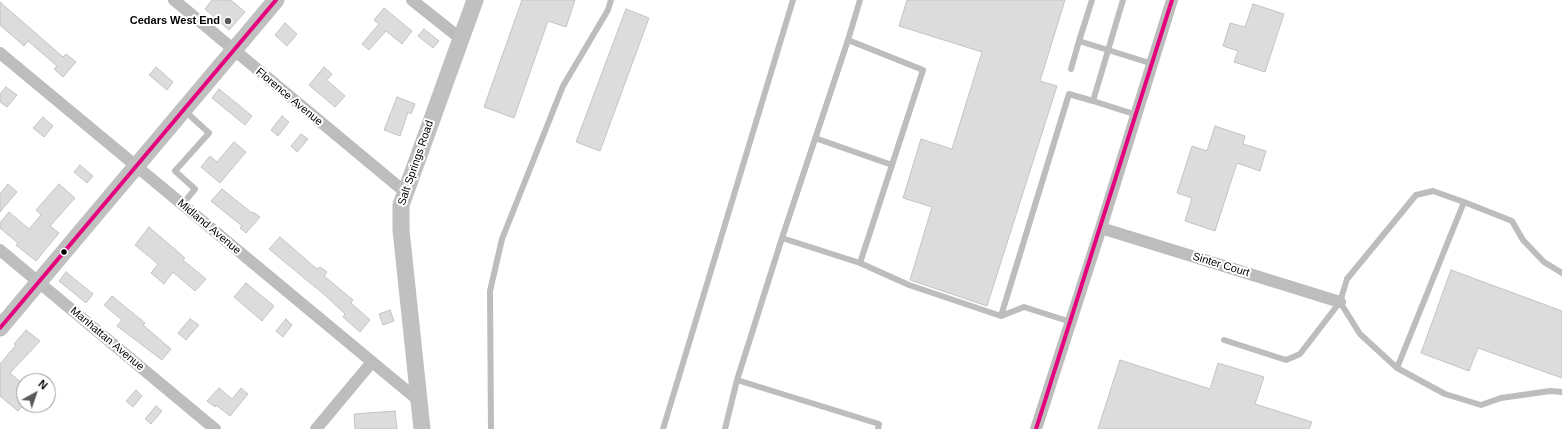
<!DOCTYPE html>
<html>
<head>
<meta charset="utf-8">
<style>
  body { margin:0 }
  #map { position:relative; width:1562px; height:429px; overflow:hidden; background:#fff; font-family:Arial,sans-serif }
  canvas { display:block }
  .north { position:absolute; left:16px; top:373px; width:40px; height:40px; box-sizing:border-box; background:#fff; border:1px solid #999; border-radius:50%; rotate:40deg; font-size:11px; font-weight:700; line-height:16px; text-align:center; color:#000 }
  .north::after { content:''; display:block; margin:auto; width:14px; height:18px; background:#595959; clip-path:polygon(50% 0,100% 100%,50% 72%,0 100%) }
</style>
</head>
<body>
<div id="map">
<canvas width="1562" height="429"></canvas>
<div class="north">N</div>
</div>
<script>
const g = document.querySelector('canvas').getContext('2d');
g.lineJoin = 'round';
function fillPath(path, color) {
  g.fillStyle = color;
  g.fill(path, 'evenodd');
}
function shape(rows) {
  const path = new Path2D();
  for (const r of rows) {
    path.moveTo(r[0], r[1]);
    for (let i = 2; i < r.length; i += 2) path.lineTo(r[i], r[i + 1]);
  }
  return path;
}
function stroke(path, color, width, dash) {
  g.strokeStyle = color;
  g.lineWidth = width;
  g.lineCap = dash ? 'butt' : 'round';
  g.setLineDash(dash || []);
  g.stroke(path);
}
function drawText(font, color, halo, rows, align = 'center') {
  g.font = font + ' Arial,sans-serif';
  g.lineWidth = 4;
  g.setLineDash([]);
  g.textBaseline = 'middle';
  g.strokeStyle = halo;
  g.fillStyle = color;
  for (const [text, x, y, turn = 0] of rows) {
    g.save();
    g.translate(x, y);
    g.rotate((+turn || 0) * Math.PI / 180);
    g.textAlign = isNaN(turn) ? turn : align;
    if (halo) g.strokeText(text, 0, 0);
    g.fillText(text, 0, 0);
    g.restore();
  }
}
const building = shape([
  [212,0,231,0,245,12,229,30,205,9,212,0],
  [522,0,575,0,566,27,548,21,514,118,484,107,522,0],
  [907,0,1065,0,1040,81,1057,86,987,306,910,280,932,207,903,198,921,139,952,149,982,52,899,26,907,0],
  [0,2,63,57,66,54,76,62,63,77,54,69,57,66,28,41,24,46,0,25,0,2],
  [1253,4,1284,14,1265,72,1234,62,1238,51,1223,46,1230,23,1245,27,1253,4],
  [384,8,412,31,402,44,386,31,369,50,362,44,379,24,374,20,384,8],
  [626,9,649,18,600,151,576,142,626,9],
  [285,23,297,34,287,46,275,35,285,23],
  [424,29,439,41,433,48,418,36,424,29],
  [156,67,173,82,167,90,149,75,156,67],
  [324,67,332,74,327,80,345,96,335,107,309,85,324,67],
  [6,87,17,95,7,107,0,102,0,94,6,87],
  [219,89,252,116,245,125,212,98,219,89],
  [397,97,415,104,411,114,408,112,400,136,384,130,397,97],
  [282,116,289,122,278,136,271,130,282,116],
  [43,117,53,126,44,137,33,128,43,117],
  [1215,126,1245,136,1243,144,1266,151,1260,171,1237,163,1215,231,1185,221,1192,198,1177,193,1192,146,1207,151,1215,126],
  [301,134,308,139,297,152,291,146,301,134],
  [234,142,246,152,220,183,201,167,210,156,217,162,234,142],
  [80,165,93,176,87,183,74,172,80,165],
  [8,184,17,192,0,212,0,194,8,184],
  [59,184,75,198,50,226,59,233,36,261,16,245,18,243,0,228,0,223,9,212,29,229,41,215,36,210,59,184],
  [222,189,252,213,253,212,260,217,246,233,240,228,242,226,211,201,222,189],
  [149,227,185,258,183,260,206,279,195,291,173,272,164,284,151,273,158,264,135,245,149,227],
  [280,237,317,269,320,267,327,272,324,276,353,300,351,303,370,320,360,332,343,317,345,314,326,296,269,249,280,237],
  [1451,270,1562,311,1562,378,1478,348,1469,371,1421,353,1451,270],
  [66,272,93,294,86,303,59,281,66,272],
  [246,283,274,306,262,321,234,297,246,283],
  [112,296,145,323,143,325,171,349,162,360,117,326,122,320,104,305,112,296],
  [390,310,394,321,383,325,379,314,390,310],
  [190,319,199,325,186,340,178,333,190,319],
  [286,319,292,325,283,337,276,331,286,319],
  [26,330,40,341,10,373,24,385,24,404,18,411,0,396,0,364,16,345,14,344,26,330],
  [1120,360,1210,389,1218,363,1264,377,1255,404,1312,422,1309,429,1098,429,1120,360],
  [219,388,232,399,241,388,248,394,230,416,216,405,215,407,207,401,219,388],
  [136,390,142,396,133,407,126,401,136,390],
  [156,406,162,411,151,424,145,419,156,406],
  [395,411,397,429,355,429,354,414,395,411]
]);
fillPath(building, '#dcdcdc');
stroke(building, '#c4c4c4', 1);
stroke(shape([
  [1092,0,1079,41,1153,64],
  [1123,0,1093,101,1137,115],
  [848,40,860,0],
  [1071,69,1079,41],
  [815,138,892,165],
  [1464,202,1512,221,1523,240,1544,262,1562,273],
  [182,205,195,189,175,171,209,133,185,111],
  [860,263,909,285,1001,316,1024,307,1071,322],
  [1001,316,1069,94,1093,101],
  [1224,340,1286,360,1300,354,1340,302,1347,279,1416,195,1433,191,1464,202,1397,368,1360,334,1340,302],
  [1397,368,1445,394,1481,405,1501,398,1550,391,1562,392],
  [737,380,782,238,860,263,923,70,848,40,782,238],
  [491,429,490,291,502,239,563,86,608,10,611,0],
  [663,429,793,0],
  [725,429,737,380,879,424,878,429]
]), '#bdbdbd', 6);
stroke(shape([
  [174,0,405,192],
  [412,0,461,39],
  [0,53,418,400],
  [1101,228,1340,302],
  [0,250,215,429],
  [316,429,372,362],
  [1036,429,1101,228,1172,0]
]), '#bdbdbd', 12);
stroke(shape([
  [0,328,276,0],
  [422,429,401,230,401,205,475,0]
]), '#c0c0c0', 17);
stroke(shape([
  [0,328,276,0],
  [1036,429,1172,0]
]), '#e5007d', 4);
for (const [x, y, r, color] of [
  [228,21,4,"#595959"],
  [64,252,3.5,"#000"]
]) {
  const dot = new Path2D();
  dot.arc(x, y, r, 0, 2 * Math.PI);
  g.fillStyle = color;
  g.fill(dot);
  stroke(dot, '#fff', 1.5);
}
drawText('bold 11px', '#000', '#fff', [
  ["Cedars West End",220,21]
], 'right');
drawText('11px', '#000', '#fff', [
  ["Florence Avenue",289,97,40],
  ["Salt Springs Road",416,163,-71],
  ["Midland Avenue",209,227,40],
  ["Sinter Court",1221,265,17],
  ["Manhattan Avenue",107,339,40]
]);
</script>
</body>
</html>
